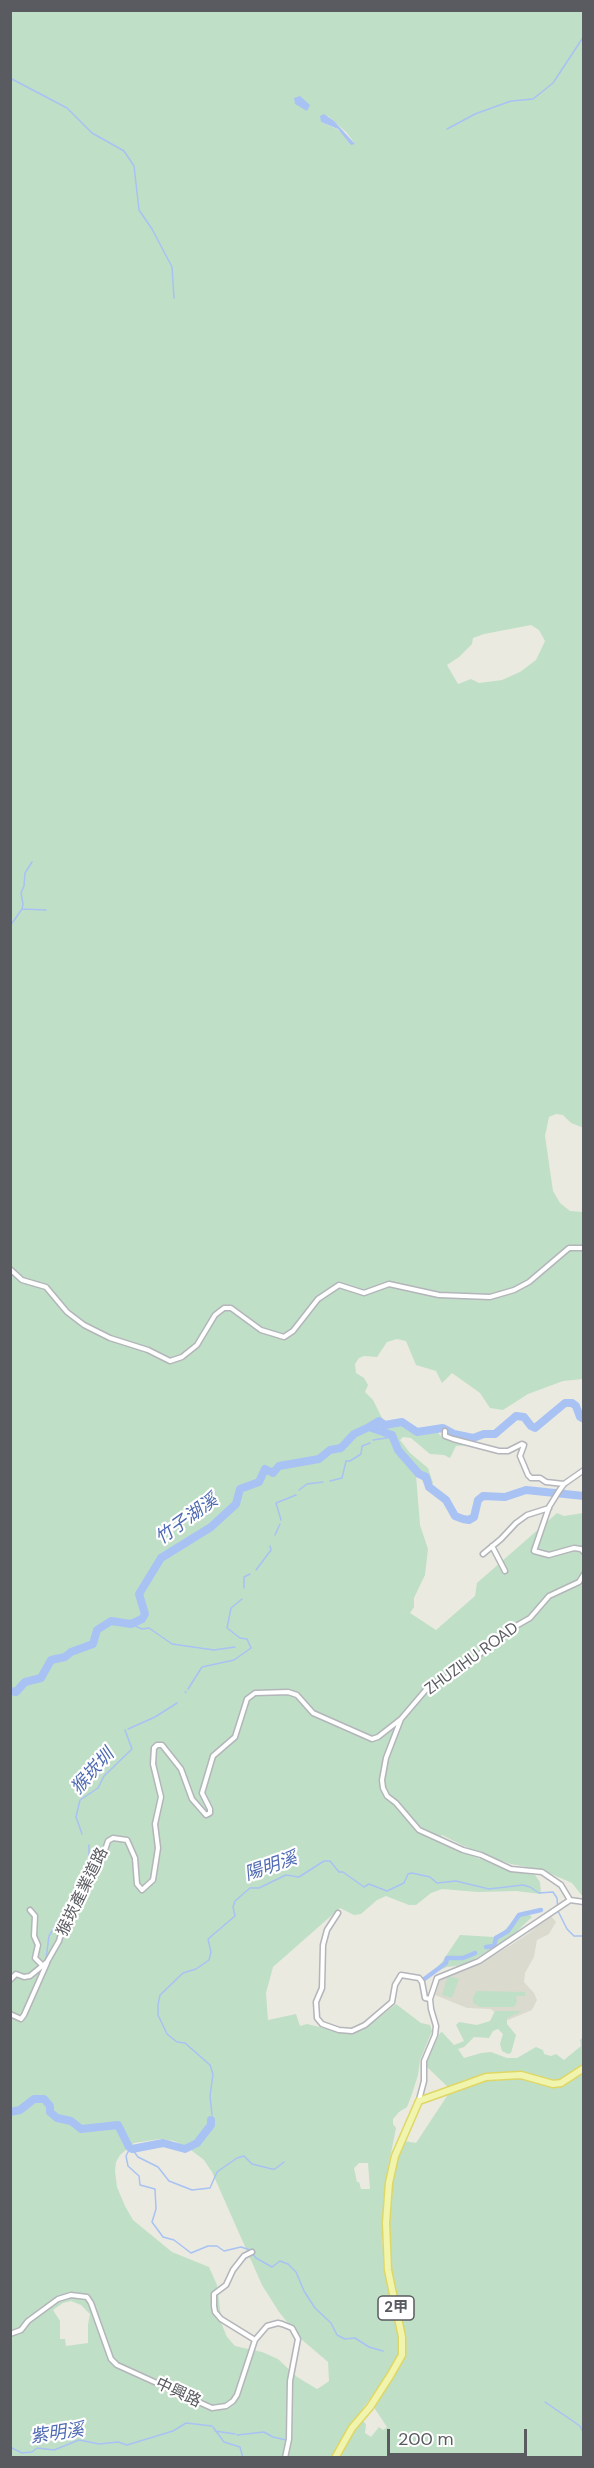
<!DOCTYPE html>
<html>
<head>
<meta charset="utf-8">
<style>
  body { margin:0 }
  #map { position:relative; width:594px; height:2468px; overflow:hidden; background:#eaeae1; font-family:"DM Sans",sans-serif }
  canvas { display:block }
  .frame { position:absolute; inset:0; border:12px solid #595b60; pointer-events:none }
  .scale { position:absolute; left:387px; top:2429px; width:140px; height:27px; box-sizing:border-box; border:3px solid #595b60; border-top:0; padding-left:8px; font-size:18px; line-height:21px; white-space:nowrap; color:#595b60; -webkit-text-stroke:4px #fff; paint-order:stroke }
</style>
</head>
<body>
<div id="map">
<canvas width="594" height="2468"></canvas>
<div class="frame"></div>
<div class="scale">200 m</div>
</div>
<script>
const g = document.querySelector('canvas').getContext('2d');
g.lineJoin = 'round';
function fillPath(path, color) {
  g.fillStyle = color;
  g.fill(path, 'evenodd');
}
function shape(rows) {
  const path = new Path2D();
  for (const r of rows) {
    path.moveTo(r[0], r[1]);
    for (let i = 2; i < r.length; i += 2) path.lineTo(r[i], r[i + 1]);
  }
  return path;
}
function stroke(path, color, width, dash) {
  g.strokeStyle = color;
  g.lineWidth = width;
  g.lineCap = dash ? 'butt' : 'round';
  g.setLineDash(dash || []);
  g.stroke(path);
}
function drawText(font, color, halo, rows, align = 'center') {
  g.font = font + ' "DM Sans","Noto Sans TC",sans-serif';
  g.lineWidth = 4.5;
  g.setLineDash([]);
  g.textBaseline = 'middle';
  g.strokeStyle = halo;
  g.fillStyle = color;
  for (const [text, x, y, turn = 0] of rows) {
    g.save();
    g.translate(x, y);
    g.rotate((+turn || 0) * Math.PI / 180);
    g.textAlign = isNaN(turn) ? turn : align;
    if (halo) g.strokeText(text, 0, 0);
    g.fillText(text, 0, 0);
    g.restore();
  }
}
fillPath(shape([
  [550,1915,556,1922,549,1934,537,1940,534,1957,525,1973,524,1982,534,1993,537,2000,532,2010,508,2020,503,2020,491,2009,467,2008,435,1995,438,1983,441,1979,475,1966,511,1945,529,1933]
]), '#dadacf');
fillPath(shape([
  [11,11,583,11,584,1128,571,1123,563,1115,556,1114,549,1117,545,1136,553,1191,560,1203,570,1211,583,1212,583,1379,563,1381,528,1394,503,1410,490,1408,480,1393,452,1373,442,1383,436,1371,416,1365,406,1341,397,1339,387,1342,377,1357,364,1356,359,1358,355,1364,356,1373,364,1378,368,1385,365,1392,373,1400,385,1424,400,1419,418,1430,433,1428,442,1437,467,1438,472,1440,470,1445,456,1446,450,1458,444,1455,430,1454,411,1438,403,1437,400,1440,410,1453,428,1468,433,1483,428,1491,419,1475,416,1475,420,1525,428,1549,425,1575,414,1598,414,1607,410,1613,436,1630,475,1596,477,1583,557,1513,564,1516,583,1513,583,1897,572,1883,542,1870,511,1864,476,1852,442,1835,441,1836,446,1844,463,1852,509,1870,535,1875,540,1882,541,1894,516,1891,478,1892,442,1889,431,1893,416,1905,409,1905,386,1896,377,1900,361,1914,354,1915,340,1908,273,1967,266,1993,268,2020,296,2014,300,2026,307,2024,340,2032,363,2030,396,2004,421,2023,430,2025,432,2031,420,2060,418,2075,411,2097,407,2107,399,2112,393,2119,393,2124,396,2128,387,2173,382,2241,390,2301,399,2333,398,2355,388,2375,357,2416,366,2424,365,2433,371,2437,379,2427,383,2430,387,2427,373,2406,399,2369,405,2348,405,2338,391,2269,388,2244,390,2193,396,2164,404,2141,416,2143,451,2090,427,2067,426,2062,440,2033,442,2032,454,2045,464,2041,456,2025,459,2022,477,2025,490,2021,495,2011,522,2011,507,2018,507,2024,516,2035,511,2053,508,2054,502,2051,500,2044,503,2034,498,2029,493,2031,489,2038,474,2037,464,2047,458,2049,464,2058,481,2053,491,2052,507,2058,517,2058,536,2047,543,2050,544,2054,551,2056,556,2054,564,2060,581,2046,580,2040,583,2037,583,2457,11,2458],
  [328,116,347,133,355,144,337,129,321,122],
  [531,625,539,630,545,641,536,660,520,672,502,680,479,683,471,679,458,684,447,665,459,657,472,644,473,638,484,634],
  [160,2139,174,2141,187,2147,204,2160,212,2172,262,2285,279,2312,301,2339,328,2362,329,2381,322,2386,317,2389,297,2377,278,2359,262,2352,235,2346,227,2337,222,2325,217,2285,209,2267,172,2252,133,2220,125,2206,117,2187,115,2171,116,2162,120,2155,134,2143],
  [359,2163,368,2163,370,2189,361,2189,359,2182,357,2182,354,2168],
  [71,2301,81,2305,90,2314,88,2325,88,2343,66,2346,65,2339,60,2339,60,2321,53,2310,63,2303],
  [525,1911,532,1917,514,1934,495,1947,464,1965,447,1967,430,1974,442,1962,460,1935,493,1937,504,1931,518,1915],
  [448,1976,459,1979,452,1998,442,1995],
  [477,1991,525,1992,525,1996,516,1996,517,2001,514,2007,480,2007,473,2003,473,1997]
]), '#c0dfc7');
fillPath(shape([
  [300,96,310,105,307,111,295,104,294,98],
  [324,114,334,121,355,144,351,145,338,129,321,122,320,116]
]), '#a8c2f4');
stroke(shape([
  [10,78,67,108,92,133,124,151,134,166,139,210,152,229,172,267,174,298],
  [447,129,475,114,511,101,533,99,553,83,584,36],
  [22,909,46,910],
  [10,926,22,909,23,904,21,893,24,886,25,873,32,862],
  [373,1440,393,1437],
  [330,1481,342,1478,346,1461,350,1461,361,1454,362,1446,370,1443],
  [299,1490,307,1484,323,1482],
  [281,1520,276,1503,296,1495],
  [275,1535,280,1524],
  [256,1570,271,1550,270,1546],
  [244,1588,244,1577,250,1574],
  [131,1624,142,1629,149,1628,172,1644,214,1650,235,1647],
  [188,1689,202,1667,234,1660,251,1648,247,1639,240,1638,227,1628,231,1608,242,1599],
  [185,1692,186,1692],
  [128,1729,155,1717,177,1703],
  [82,1834,76,1817,80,1800,98,1788,104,1776,132,1749,125,1730],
  [89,1845,89,1864],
  [77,1884,81,1878],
  [46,1959,49,1936,73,1896,74,1888],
  [212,2115,210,2096,213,2074,210,2065,185,2043,177,2042,167,2034,158,2015,158,2005,160,1995,183,1973,196,1969,209,1960,211,1952,208,1939,235,1916,233,1907,235,1901,250,1888,259,1888,286,1875,299,1877,324,1861,330,1861,339,1872,343,1872,364,1887,369,1884,387,1891,404,1883,408,1874,412,1873,430,1877,437,1883,456,1881,489,1889,523,1885,530,1887,539,1893,553,1892,557,1898,558,1911,567,1929,574,1936,584,1936],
  [130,2148,126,2156,128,2166,139,2176,140,2185,155,2189,156,2209,152,2222,163,2237,174,2240,191,2253,208,2246,217,2246,224,2251,241,2247,250,2250,256,2258,272,2267,280,2261,288,2264,296,2272,304,2291,315,2308,331,2323,337,2335,345,2339,355,2338,369,2347,383,2351],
  [132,2149,138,2157,158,2167,169,2181,192,2190,210,2188,217,2172,237,2158,244,2156,252,2164,272,2169,275,2169,284,2162],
  [545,2402,580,2426,584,2434],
  [213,2427,224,2442,240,2447,243,2458],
  [215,2431,235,2434],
  [237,2435,264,2432,273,2437,286,2440],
  [10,2447,22,2453,32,2452,37,2448,54,2450,79,2440,99,2444,118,2442,127,2445,173,2431,186,2423,212,2426]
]), '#a8c2f4', 1.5);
stroke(shape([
  [486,1947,494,1946,496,1938,508,1931,519,1915,541,1910],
  [423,1980,446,1963,447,1958,463,1958,475,1953]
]), '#a8c2f4', 4.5);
stroke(shape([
  [369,1427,379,1421,385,1425,402,1422,417,1432,443,1428,454,1434,473,1438,484,1434,495,1434,516,1416,524,1417,531,1426,535,1428,565,1403,572,1403,576,1406,580,1417,584,1419],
  [10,1691,16,1692,25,1682,41,1678,51,1660,65,1657,71,1652,93,1644,97,1630,111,1621,131,1624,142,1619,145,1614,139,1594,161,1558,211,1527,236,1504,240,1489,259,1482,265,1469,273,1473,279,1466,319,1459,330,1450,341,1448,354,1434,369,1427,392,1435,398,1450,419,1474,426,1477,429,1487,446,1500,455,1516,463,1519,469,1520,474,1517,478,1500,483,1496,505,1497,526,1490,584,1496],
  [10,2112,20,2110,34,2099,44,2099,50,2106,50,2112,57,2118,71,2121,81,2129,118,2125,129,2147,132,2149,163,2143,185,2149,197,2143,211,2125,211,2120]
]), '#a8c2f4', 8);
const street = shape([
  [10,1269,22,1280,46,1287,67,1312,84,1325,110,1338,148,1350,170,1361,182,1357,197,1345,215,1315,224,1308,231,1308,261,1330,284,1337,293,1331,318,1299,339,1285,364,1293,389,1284,439,1295,490,1297,514,1290,529,1282,569,1248,584,1248],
  [445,1431,445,1436,453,1439,499,1451,508,1451,522,1444,524,1445,520,1456,528,1475,531,1478,540,1478,546,1482,564,1484],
  [584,1470,564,1484,559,1491,549,1507,534,1551,549,1555,574,1548,581,1549,584,1552],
  [492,1546,505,1571],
  [483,1554,501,1539,516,1523,527,1515,549,1508],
  [570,1900,561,1885,542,1872,511,1869,481,1855,463,1850,419,1830,396,1803,387,1796,383,1788,382,1780,386,1758,401,1719,430,1685,461,1671,502,1634,530,1618,549,1596,579,1582,584,1574],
  [30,1910,35,1916,34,1936,38,1945,35,1958,42,1965],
  [338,1913,327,1930,323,1945,322,1988,316,2002,317,2018,322,2024,339,2030,352,2031,365,2025,392,2002,395,1985,401,1975,419,1978,422,1982,425,1998,430,1999],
  [10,1980,16,1974,24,1977,30,1976,47,1962,59,1941,64,1923,101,1862,108,1841,113,1838,127,1840,135,1858,137,1884,142,1890,153,1880,158,1848,155,1824,161,1797,153,1764,154,1748,157,1745,162,1745,181,1769,192,1799,206,1815,210,1813,210,1809,202,1793,213,1756,235,1737,247,1699,255,1693,288,1692,297,1695,313,1713,372,1739,378,1737,401,1719],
  [10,2014,21,2019,24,2015,47,1963],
  [419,2100,424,2081,424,2061,435,2035,436,2026,431,2009,430,1999,437,1978,479,1961,570,1900,584,1902],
  [252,2252,244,2256,233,2270,226,2285,214,2294,214,2306,215,2312,221,2319,255,2340],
  [10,2334,21,2330,28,2321,58,2299,71,2295,87,2297,91,2303,111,2359,117,2365,212,2408,226,2406,233,2401,237,2395,255,2340,267,2326,278,2323,282,2324,292,2328,298,2339,290,2381,289,2439,285,2458]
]);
const primary = shape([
  [335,2458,352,2428,370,2407,390,2376,402,2355,402,2337,388,2270,386,2223,389,2183,395,2156,419,2101,486,2077,521,2075,553,2084,561,2083,584,2068]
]);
stroke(street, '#b3b5ba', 7);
stroke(primary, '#dfd765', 9);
stroke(street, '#fff', 4);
stroke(primary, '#f0f4ac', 6);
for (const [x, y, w] of [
  [396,2308,36]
]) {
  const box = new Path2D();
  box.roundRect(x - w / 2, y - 12, w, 24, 4.5);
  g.fillStyle = '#fff';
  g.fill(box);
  stroke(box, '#595b60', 1.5);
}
drawText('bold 15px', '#595b60', null, [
  ["2甲",396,2308]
]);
drawText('16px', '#595b60', '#fff', [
  ["ZHUZIHU ROAD",472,1659,-36],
  ["猴崁產業道路",83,1892,-64],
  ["中興路",178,2393,25]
]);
drawText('italic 18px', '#4f6ab3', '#fff', [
  ["竹子湖溪",187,1520,-36],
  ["猴崁圳",93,1772,-48],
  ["陽明溪",271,1867,-19],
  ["紫明溪",57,2434,-8]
]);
</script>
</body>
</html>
